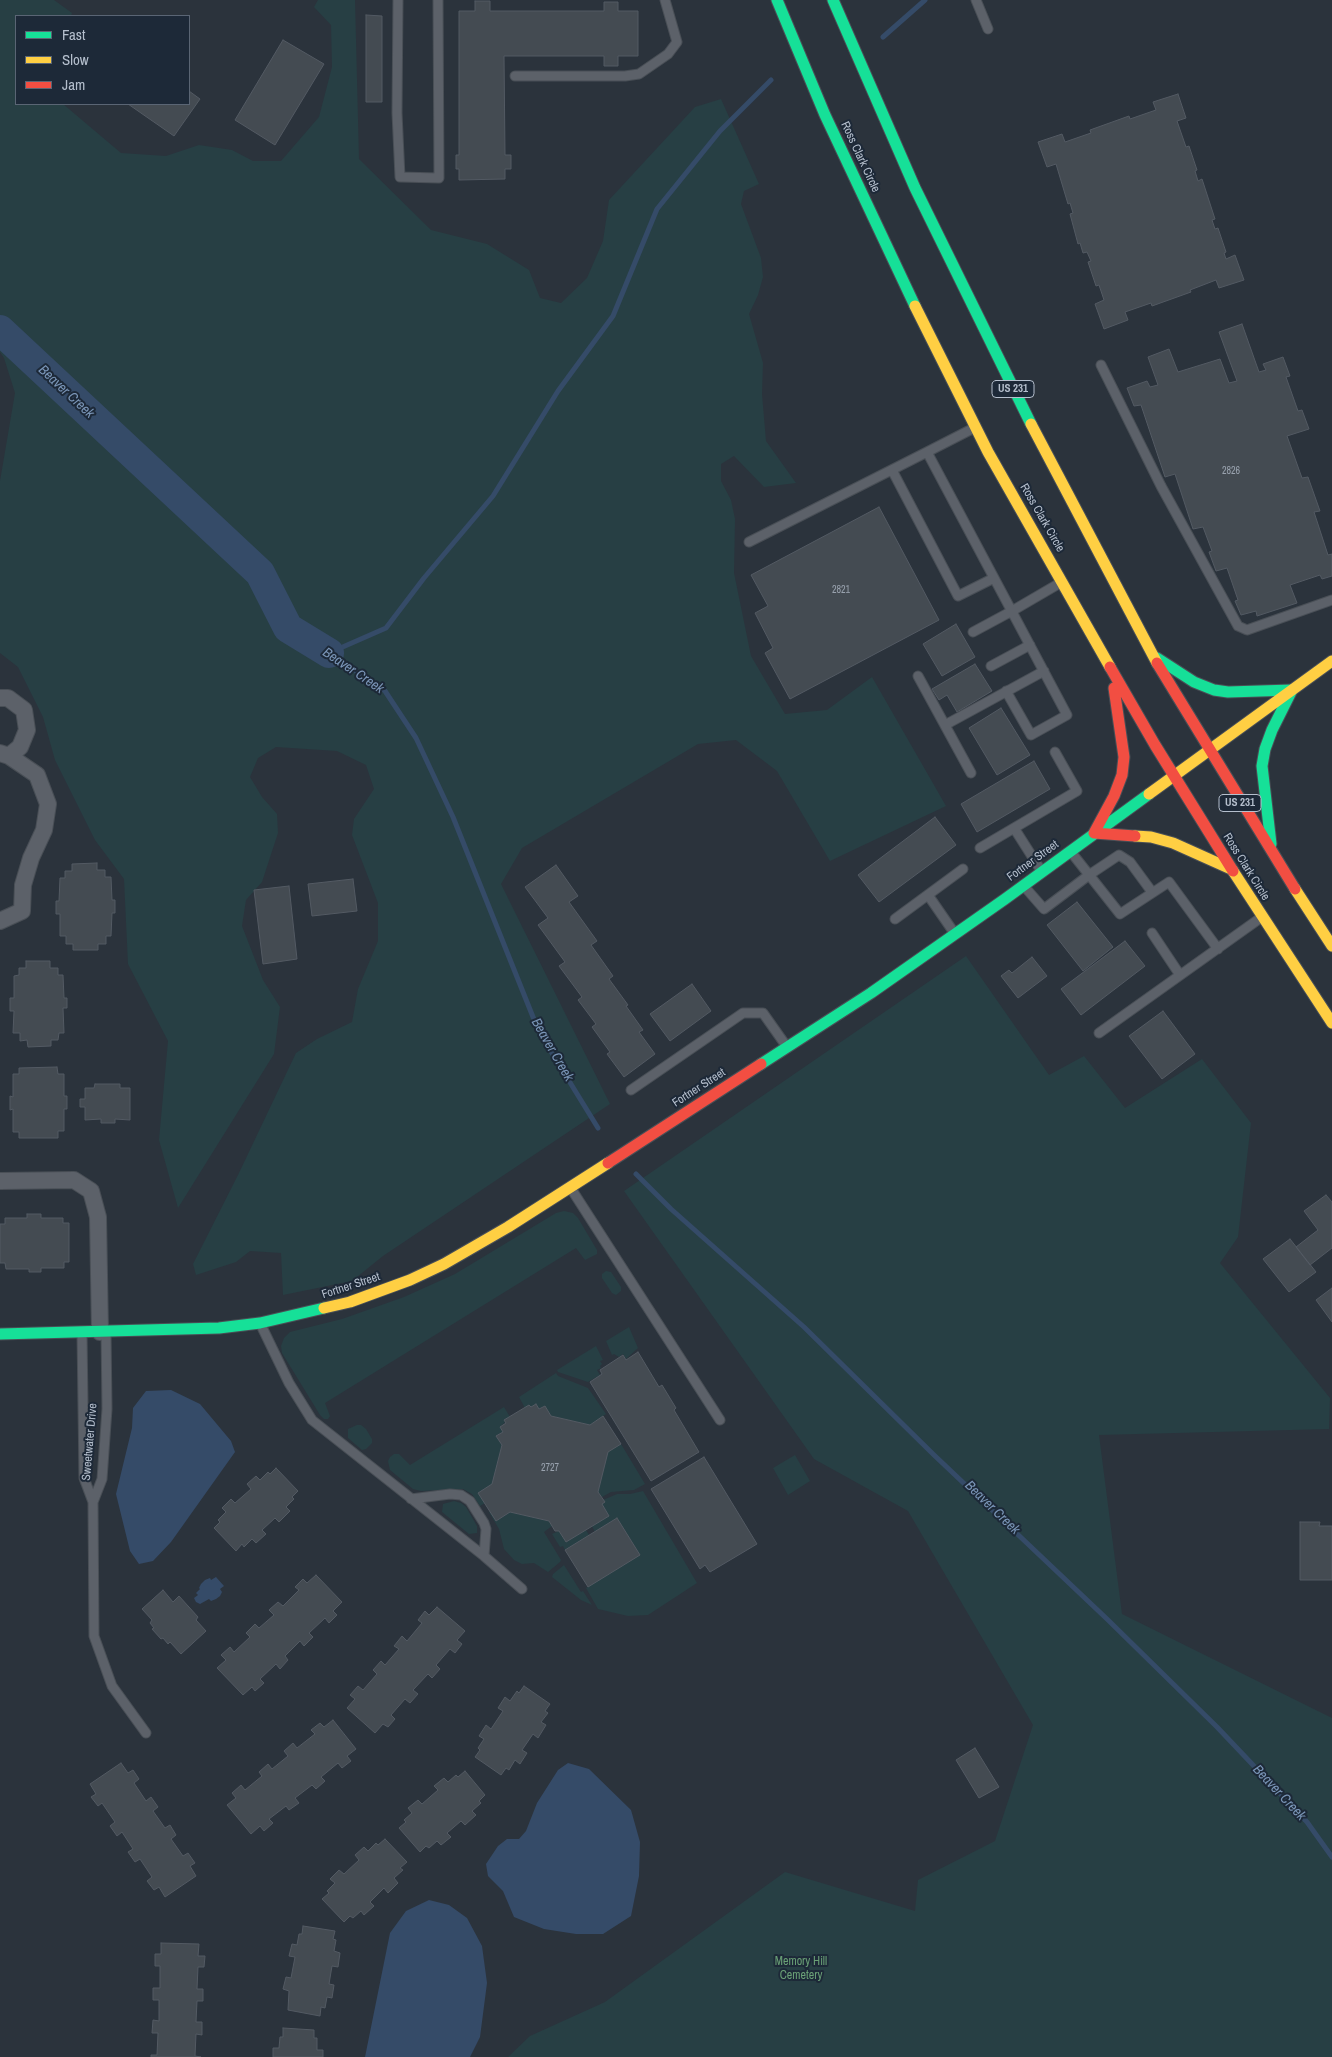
<!DOCTYPE html>
<html>
<head>
<meta charset="utf-8">
<style>
  body { margin:0 }
  #map { position:relative; width:1332px; height:2057px; overflow:hidden; background:#2b333c; font-family:"Archivo Narrow",sans-serif }
  canvas { display:block }
  .legend { position:absolute; left:15px; top:15px; width:175px; height:90px; box-sizing:border-box; background:#1d2938; border:1px solid #5a6574; margin:0; padding:6px 9px; list-style:none; font-size:15px; color:#b5bfcd }
  .legend li { display:flex; align-items:center; gap:10px; height:25px }
  .legend b { width:25px; border:1px solid #5a6574 }
</style>
</head>
<body>
<div id="map">
<canvas width="1332" height="2057"></canvas>
<ul class="legend">
<li><b style="height:6px;background:#16e098"></b>Fast</li>
<li><b style="height:6px;background:#ffcf43"></b>Slow</li>
<li><b style="height:6px;background:#f24e42"></b>Jam</li>
</ul>
</div>
<script>
const g = document.querySelector('canvas').getContext('2d');
g.lineJoin = 'round';
function fillPath(path, color) {
  g.fillStyle = color;
  g.fill(path, 'evenodd');
}
function shape(rows) {
  const path = new Path2D();
  for (const r of rows) {
    path.moveTo(r[0], r[1]);
    for (let i = 2; i < r.length; i += 2) path.lineTo(r[i], r[i + 1]);
  }
  return path;
}
function stroke(path, color, width, dash) {
  g.strokeStyle = color;
  g.lineWidth = width;
  g.lineCap = dash ? 'butt' : 'round';
  g.setLineDash(dash || []);
  g.stroke(path);
}
function drawText(font, color, halo, rows, align = 'center') {
  g.font = font + ' "Archivo Narrow",sans-serif';
  g.lineWidth = 4;
  g.setLineDash([]);
  g.textBaseline = 'middle';
  g.strokeStyle = halo;
  g.fillStyle = color;
  for (const [text, x, y, turn = 0] of rows) {
    g.save();
    g.translate(x, y);
    g.rotate((+turn || 0) * Math.PI / 180);
    g.textAlign = isNaN(turn) ? turn : align;
    if (halo) g.strokeText(text, 0, 0);
    g.fillText(text, 0, 0);
    g.restore();
  }
}
fillPath(shape([
  [0,0,54,0,72,13,71,16,16,16,16,104,63,104,121,153,166,156,199,145,232,150,253,161,281,161,319,117,332,67,331,25,314,7,318,0,355,0,359,159,431,230,487,244,529,270,540,298,561,303,587,278,603,241,609,200,695,107,721,99,759,184,744,191,741,204,761,258,763,277,758,295,749,314,763,363,762,394,766,441,796,483,764,487,734,456,721,464,721,481,731,500,735,519,734,573,751,656,785,714,827,710,872,677,946,806,830,861,777,771,736,740,698,744,522,848,501,884,610,1104,383,1256,352,1281,283,1295,281,1253,250,1251,236,1262,196,1275,193,1264,238,1175,296,1053,317,1039,352,1022,358,989,378,941,378,903,352,835,354,819,374,789,366,765,337,751,276,747,258,758,250,777,262,797,277,814,278,833,262,882,246,900,242,926,263,980,280,1007,274,1054,178,1208,159,1140,168,1041,128,964,124,879,95,840,55,760,43,717,18,667,0,653,0,481,15,393,4,358,0,352],
  [966,956,1049,1075,1084,1056,1125,1108,1202,1059,1251,1123,1238,1237,1220,1263,1330,1398,1329,1429,1099,1435,1122,1614,1332,1718,1332,2057,508,2057,530,2036,605,2002,785,1872,915,1911,918,1880,995,1841,1033,1725,908,1511,814,1459,624,1191],
  [564,1211,573,1213,578,1218,597,1250,597,1254,585,1260,576,1248,325,1403,330,1416,328,1419,324,1419,320,1415,282,1353,281,1346,284,1338,290,1332,342,1319,404,1297,455,1274,556,1213],
  [606,1271,611,1272,621,1287,621,1291,616,1295,612,1293,602,1278,602,1274],
  [629,1327,638,1348,626,1359,623,1354,619,1357,614,1354,612,1355,606,1341],
  [596,1346,603,1360,600,1361,602,1364,600,1366,601,1368,597,1370,600,1375,588,1382,558,1372,557,1370],
  [556,1373,558,1376,588,1388,606,1414,590,1425,551,1416,545,1406,539,1409,525,1408,519,1397],
  [504,1407,510,1417,500,1427,503,1432,496,1436,502,1445,492,1484,485,1503,480,1506,472,1494,463,1489,421,1491,413,1489,390,1470,388,1461,390,1457,394,1454,399,1454,410,1465],
  [357,1425,361,1425,366,1429,372,1439,372,1443,366,1449,362,1450,348,1438,348,1429],
  [621,1444,645,1484,634,1490,611,1492,602,1497,598,1492,608,1452],
  [795,1455,810,1481,788,1495,773,1468],
  [643,1491,697,1583,648,1615,628,1616,598,1609,586,1588,640,1555,617,1518,595,1532,592,1526,609,1516,602,1504,603,1500,617,1494,630,1494],
  [454,1501,461,1503,466,1507,477,1526,477,1533,469,1534,442,1512,443,1504],
  [490,1511,496,1521,510,1512,549,1521,552,1526,544,1532,561,1560,560,1562,548,1572,534,1563,522,1564,514,1560,504,1549,499,1529,489,1512],
  [586,1530,589,1535,565,1550,563,1546,560,1547,552,1534,559,1531,566,1542],
  [564,1565,581,1592,583,1591,592,1605,581,1600,552,1577,553,1574]
]), '#273f44');
fillPath(shape([
  [171,1390,200,1404,231,1441,235,1452,171,1542,153,1561,139,1564,130,1551,116,1494,132,1428,133,1408,146,1391],
  [216,1577,224,1586,220,1589,222,1592,220,1596,216,1599,211,1601,209,1599,200,1604,196,1602,194,1598,198,1595,196,1593,200,1589,199,1588,201,1584,205,1580,210,1578,211,1580],
  [568,1763,589,1769,631,1810,640,1842,639,1876,631,1916,603,1934,576,1934,544,1929,514,1917,503,1891,488,1876,486,1864,498,1846,507,1839,519,1839,526,1831,537,1803,558,1770],
  [429,1900,449,1905,467,1918,482,1946,487,1983,480,2037,470,2057,365,2057,390,1933,406,1911]
]), '#354b68');
stroke(shape([
  [883,37,925,0],
  [329,653,386,628,424,578,493,496,558,391,613,316,657,209,720,131,771,80],
  [329,653,385,691,416,738,453,817,539,1032,598,1128],
  [636,1174,671,1209,804,1327,934,1455,1107,1619,1217,1727,1307,1822,1332,1857]
]), '#354b68', 5);
stroke(shape([
  [0,330,260,573,288,628,329,653]
]), '#354b68', 30);
const building = shape([
  [475,1,490,1,490,11,604,11,604,2,618,2,618,11,638,11,638,56,618,56,618,66,604,66,604,56,504,56,505,155,511,155,511,169,505,169,505,179,459,180,459,169,456,169,456,155,459,155,459,11,475,11,475,1],
  [366,15,382,16,382,102,366,102,366,15],
  [283,40,324,64,275,145,235,120,283,40],
  [189,91,200,99,174,136,128,104,189,104,189,91],
  [1178,94,1186,118,1177,121,1186,147,1189,146,1197,170,1195,171,1198,181,1202,179,1215,219,1212,220,1215,229,1218,228,1226,252,1224,253,1226,259,1235,255,1244,280,1219,288,1216,280,1190,290,1191,292,1152,306,1151,303,1125,312,1128,320,1104,329,1095,304,1104,300,1099,285,1096,286,1088,262,1091,261,1087,252,1083,253,1080,243,1078,244,1070,214,1073,213,1070,203,1068,204,1056,164,1047,167,1038,142,1062,134,1065,142,1091,133,1090,130,1129,116,1130,119,1156,110,1153,102,1178,94],
  [1242,324,1259,372,1266,370,1263,364,1283,357,1290,376,1286,377,1298,411,1302,410,1309,429,1287,436,1302,478,1308,477,1320,511,1314,512,1328,555,1332,554,1332,576,1322,579,1320,575,1290,585,1297,603,1257,616,1256,611,1241,615,1235,601,1238,600,1227,568,1216,571,1209,552,1212,551,1203,527,1193,529,1175,474,1165,477,1141,405,1134,406,1127,388,1147,381,1150,387,1158,385,1148,357,1169,349,1178,372,1220,359,1229,383,1237,381,1219,332,1242,324],
  [879,507,939,620,790,699,765,653,773,648,755,613,768,606,751,575,879,507],
  [956,624,975,657,942,676,923,644,956,624],
  [975,664,992,691,957,712,947,695,939,700,932,689,975,664],
  [1001,708,1030,755,997,775,969,728,1001,708],
  [1034,761,1050,789,977,832,961,804,1034,761],
  [935,817,956,845,879,902,858,875,935,817],
  [97,863,97,870,105,870,105,877,111,877,112,900,115,900,115,913,112,913,111,936,106,936,106,944,98,944,98,950,73,950,73,944,66,944,66,936,60,936,60,914,56,914,56,901,59,901,60,878,65,878,65,871,72,871,72,864,97,863],
  [556,865,578,896,569,902,597,941,591,945,613,976,609,979,628,1005,626,1006,643,1030,639,1032,655,1054,624,1077,607,1054,610,1052,592,1027,596,1024,578,1000,582,997,559,966,565,962,538,925,548,918,525,887,556,865],
  [353,879,357,911,312,916,308,884,353,879],
  [289,886,297,959,263,964,254,890,289,886],
  [1077,902,1113,947,1083,971,1047,925,1077,902],
  [1125,941,1145,966,1081,1015,1061,989,1125,941],
  [1032,957,1047,976,1018,998,1001,976,1009,970,1012,973,1032,957],
  [26,961,50,961,50,968,58,968,58,975,63,975,64,998,67,998,67,1008,63,1008,64,1033,59,1033,58,1040,51,1040,51,1046,28,1047,27,1040,20,1041,20,1033,13,1033,14,1011,10,1011,10,998,14,998,14,976,19,975,19,968,26,968,26,961],
  [692,984,711,1011,670,1041,650,1014,692,984],
  [1163,1011,1195,1054,1162,1079,1129,1036,1163,1011],
  [57,1067,58,1074,64,1074,64,1096,67,1096,67,1109,64,1109,64,1131,58,1131,58,1138,19,1138,19,1132,13,1132,13,1109,10,1110,10,1096,13,1097,13,1074,19,1074,19,1068,57,1067],
  [95,1084,120,1084,120,1088,130,1088,130,1120,115,1119,115,1123,101,1123,101,1119,85,1120,85,1107,80,1107,80,1099,85,1099,85,1088,94,1088,95,1084],
  [1326,1195,1332,1202,1332,1248,1310,1265,1296,1247,1318,1230,1304,1211,1326,1195],
  [27,1214,41,1214,41,1218,63,1218,63,1223,69,1223,69,1262,64,1262,64,1268,41,1268,41,1272,29,1272,29,1269,6,1269,5,1263,0,1263,0,1224,5,1224,5,1218,27,1218,27,1214],
  [1290,1239,1316,1272,1289,1292,1263,1259,1290,1239],
  [1332,1288,1332,1322,1316,1300,1332,1288],
  [638,1352,659,1387,662,1385,676,1408,674,1410,699,1452,651,1481,590,1382,602,1374,600,1370,623,1355,626,1360,638,1352],
  [536,1404,539,1409,545,1406,551,1416,590,1425,603,1416,621,1444,608,1452,598,1492,605,1502,602,1504,609,1516,566,1542,559,1531,555,1531,549,1521,510,1512,496,1521,478,1493,492,1484,502,1445,496,1436,503,1432,500,1427,506,1423,504,1420,529,1405,531,1407,536,1404],
  [704,1457,757,1544,710,1572,705,1565,700,1569,651,1489,704,1457],
  [276,1468,298,1491,292,1497,294,1499,286,1507,290,1511,279,1522,275,1518,262,1530,266,1534,256,1543,252,1539,244,1547,242,1544,236,1551,214,1528,220,1522,218,1520,226,1512,222,1508,231,1499,235,1503,251,1489,247,1484,256,1476,260,1480,268,1472,270,1474,276,1468],
  [617,1518,640,1555,588,1587,565,1550,617,1518],
  [1300,1522,1320,1522,1319,1526,1332,1526,1332,1580,1300,1580,1300,1522],
  [316,1575,342,1602,333,1611,337,1615,329,1623,325,1618,309,1633,313,1637,304,1646,300,1641,285,1656,288,1660,280,1669,276,1664,260,1679,264,1683,255,1691,252,1687,243,1695,217,1668,226,1660,221,1655,230,1647,234,1652,250,1637,246,1633,255,1624,259,1628,274,1615,269,1610,278,1602,283,1606,299,1590,295,1587,303,1579,307,1583,316,1575],
  [163,1590,173,1602,179,1596,198,1617,196,1620,206,1631,181,1654,170,1642,168,1644,163,1638,161,1639,152,1629,154,1628,150,1623,152,1620,142,1609,163,1590],
  [437,1607,465,1631,457,1640,462,1644,455,1653,450,1649,436,1665,440,1669,432,1678,428,1674,413,1690,418,1694,410,1703,405,1699,391,1715,395,1719,388,1727,383,1724,375,1733,347,1708,355,1699,350,1695,358,1686,363,1690,377,1674,373,1670,381,1661,385,1665,399,1649,394,1646,402,1636,407,1641,422,1623,418,1620,425,1611,429,1615,437,1607],
  [524,1686,550,1704,545,1711,548,1713,541,1722,546,1725,538,1738,533,1734,522,1750,527,1753,520,1764,515,1760,509,1770,506,1768,501,1775,475,1757,480,1750,478,1748,484,1739,479,1736,486,1725,491,1729,503,1711,498,1708,505,1697,510,1701,517,1691,519,1693,524,1686],
  [333,1720,356,1749,347,1756,351,1761,342,1768,338,1763,321,1777,325,1781,316,1789,312,1785,295,1798,299,1803,289,1810,286,1806,269,1819,273,1823,264,1831,260,1826,251,1834,227,1805,236,1798,232,1793,241,1785,245,1790,262,1776,259,1772,268,1764,272,1769,288,1756,284,1751,293,1743,297,1748,315,1734,311,1730,320,1723,324,1727,333,1720],
  [975,1748,999,1787,979,1798,956,1760,975,1748],
  [121,1763,128,1773,133,1770,139,1779,134,1783,146,1801,151,1797,158,1807,153,1811,165,1828,170,1825,176,1835,171,1839,183,1856,188,1853,195,1863,190,1866,196,1876,165,1897,159,1887,154,1890,147,1881,152,1877,140,1859,135,1862,128,1852,133,1849,122,1832,117,1836,110,1826,115,1822,102,1803,98,1806,91,1797,96,1794,90,1784,121,1763],
  [465,1771,485,1795,479,1801,481,1803,472,1811,476,1815,465,1825,461,1821,447,1833,451,1837,441,1845,437,1841,429,1848,426,1846,420,1852,399,1828,406,1822,404,1820,412,1813,408,1808,418,1800,422,1804,438,1790,434,1786,444,1778,448,1782,456,1775,458,1777,465,1771],
  [385,1839,407,1862,400,1868,403,1870,394,1878,398,1883,388,1893,384,1888,370,1902,374,1906,364,1915,361,1911,353,1918,350,1916,344,1922,322,1899,329,1893,327,1891,335,1883,330,1879,339,1870,344,1874,359,1860,355,1855,364,1847,368,1851,376,1843,378,1845,385,1839],
  [303,1926,335,1931,333,1939,336,1940,334,1951,340,1953,338,1967,332,1966,329,1984,334,1985,332,1998,327,1997,325,2008,321,2007,320,2016,288,2010,289,1991,283,1989,286,1977,291,1978,295,1957,289,1956,292,1944,297,1945,299,1934,302,1934,303,1926],
  [161,1943,199,1944,198,1956,205,1956,204,1967,198,1967,197,1989,203,1989,203,2001,197,2001,196,2022,202,2022,202,2035,196,2034,195,2056,201,2057,151,2057,151,2055,157,2055,158,2033,152,2033,153,2020,159,2021,159,2000,153,2000,153,1988,160,1988,160,1966,155,1966,155,1954,161,1954,161,1943],
  [283,2028,314,2030,314,2038,317,2038,317,2050,323,2050,323,2057,273,2057,273,2048,279,2048,280,2037,283,2037,283,2028]
]);
fillPath(building, '#444b52');
stroke(building, '#535a63', 1);
const lane = shape([
  [398,0,397,113,400,177,439,178,438,0],
  [976,0,988,29],
  [515,76,625,76,639,74,668,54,677,42,665,0],
  [1101,365,1161,486,1238,626,1247,630,1332,600],
  [972,429,927,452,1067,715,1031,735,1006,691],
  [892,470,958,596,994,578],
  [749,542,927,452],
  [973,632,1012,611,1060,583],
  [991,666,1030,645],
  [918,676,971,773],
  [945,725,1044,671],
  [1014,828,1042,872],
  [980,848,1077,791,1055,752],
  [1071,852,1120,914,1169,882,1218,949],
  [1023,885,1044,909,1089,875,1119,855,1130,862,1152,892],
  [928,895,955,934],
  [895,919,963,869],
  [1152,933,1180,975],
  [1099,1033,1259,919],
  [631,1090,743,1013,763,1013,787,1047],
  [570,1187,720,1420],
  [260,1323,289,1383,312,1420,484,1556,522,1589],
  [82,1333,84,1478,93,1502,94,1636,112,1686,146,1733],
  [411,1499,450,1494,461,1495,470,1501,484,1523,486,1529,484,1556],
  [93,1502,102,1479,107,1409,106,1332]
]);
const street = shape([
  [0,698,8,698,24,710,27,730,20,747,9,756],
  [0,753,9,756,37,775,48,804,44,830,31,858,23,885,22,911,0,921],
  [0,1181,74,1180,91,1191,98,1217,100,1332]
]);
const fast = shape([
  [777,0,825,115,915,306],
  [833,0,915,188,1031,424],
  [1157,658,1194,682,1214,690,1228,692,1292,690,1272,730,1265,749,1262,766,1271,844],
  [761,1064,871,993,1005,899,1149,794],
  [0,1334,219,1328,260,1323,324,1308]
]);
const slow = shape([
  [915,306,988,452,1110,667],
  [1031,424,1157,663],
  [1149,794,1332,661],
  [1135,836,1151,837,1173,843,1231,869],
  [1233,871,1332,1023],
  [1295,889,1332,946],
  [324,1308,350,1302,410,1280,444,1264,508,1227,608,1163]
]);
const jam = shape([
  [1157,663,1295,889],
  [1110,667,1155,745,1233,871],
  [1114,688,1124,757,1122,775,1114,796,1094,833,1135,836],
  [608,1163,761,1064]
]);
stroke(lane, '#494f56', 11);
stroke(street, '#494f56', 18);
stroke(fast, '#494f56', 13);
stroke(slow, '#494f56', 13);
stroke(jam, '#494f56', 13);
stroke(lane, '#5c6169', 9);
stroke(street, '#5c6169', 16);
stroke(fast, '#16e098', 11);
stroke(slow, '#ffcf43', 11);
stroke(jam, '#f24e42', 11);
drawText('10px', '#99a2ae', null, [
  ["2826",1231,471],
  ["2821",841,590],
  ["2727",550,1468]
]);
for (const [x, y, w] of [
  [1013,389,42],
  [1240,803,42]
]) {
  const box = new Path2D();
  box.roundRect(x - w / 2, y - 8.5, w, 17, 4);
  g.fillStyle = '#1d2938';
  g.fill(box);
  stroke(box, '#b5bfcd', 1);
}
drawText('bold 11px', '#b5bfcd', null, [
  ["US 231",1013,389],
  ["US 231",1240,803]
]);
drawText('12px', '#b5bfcd', '#1d2938', [
  ["Ross Clark Circle",860,157,65],
  ["Ross Clark Circle",1042,518,60],
  ["Fortner Street",1033,861,-36],
  ["Ross Clark Circle",1246,867,58],
  ["Fortner Street",699,1088,-33],
  ["Fortner Street",351,1286,-18],
  ["Sweetwater Drive",90,1442,-85]
]);
drawText('12px', '#6aa076', '#1d2938', [
  ["Memory Hill",801,1962],
  ["Cemetery",801,1976]
]);
drawText('italic 14px', '#7a95b7', '#1d2938', [
  ["Beaver Creek",66,392,43],
  ["Beaver Creek",353,671,34],
  ["Beaver Creek",552,1050,60],
  ["Beaver Creek",992,1508,44],
  ["Beaver Creek",1279,1793,47]
]);
</script>
</body>
</html>
